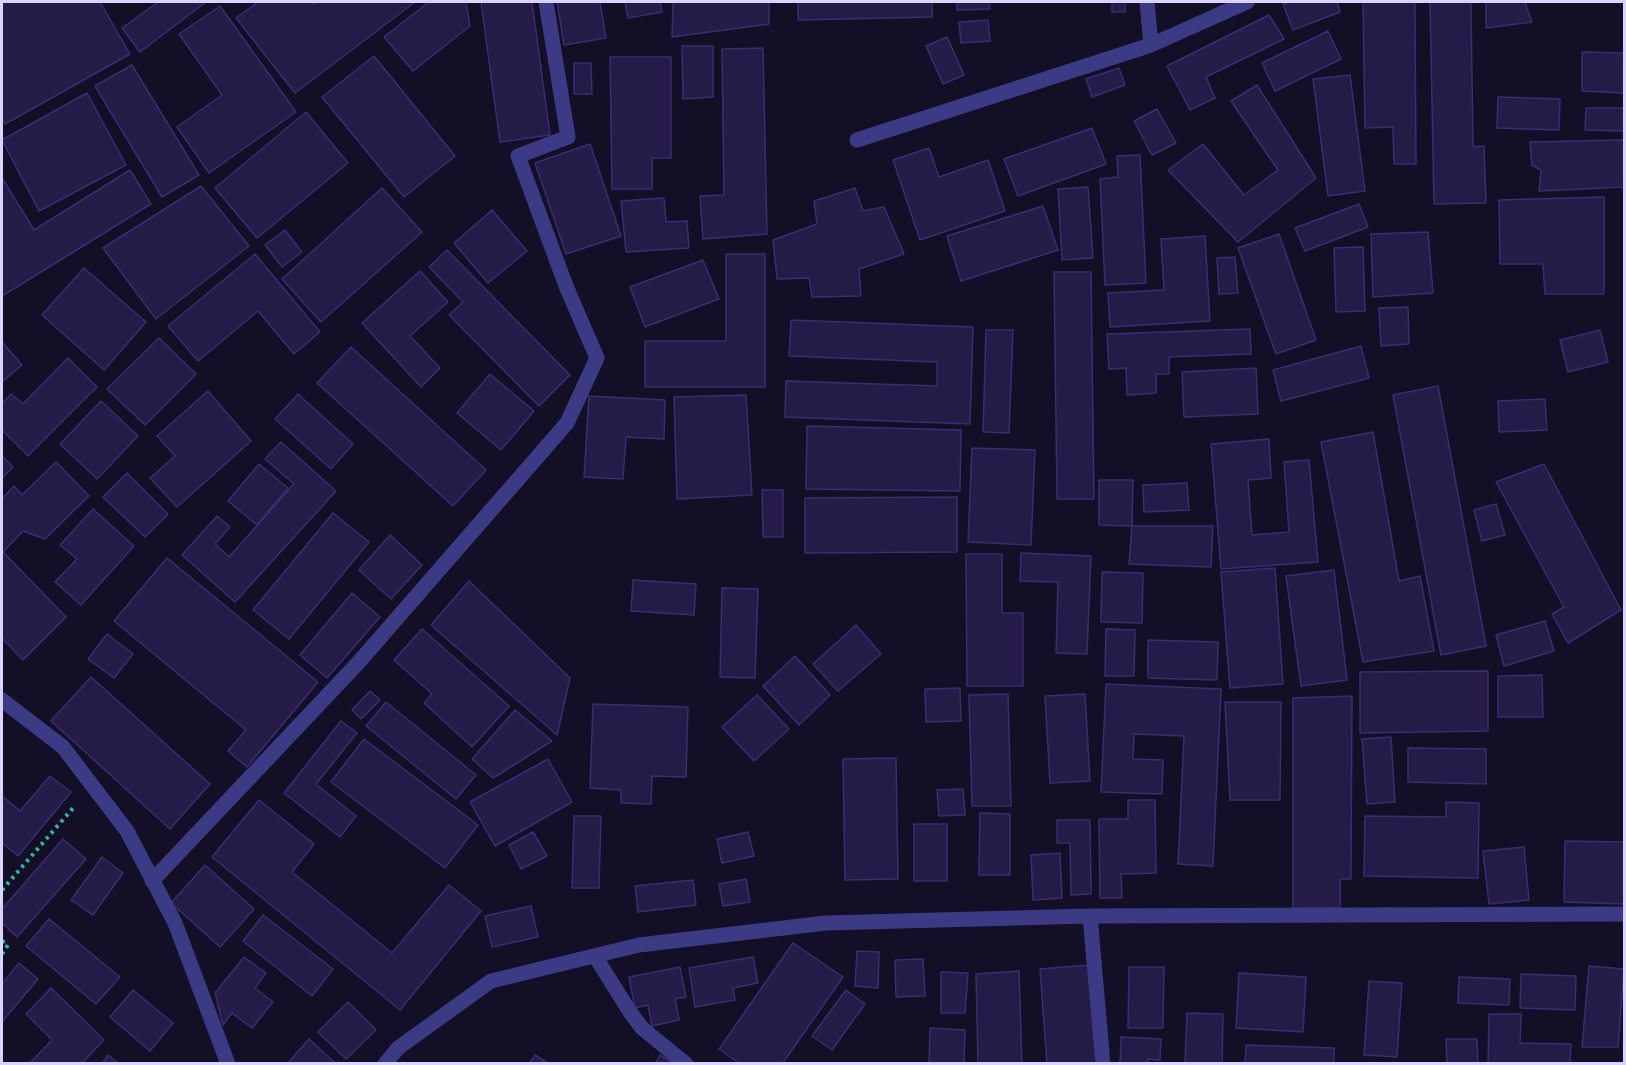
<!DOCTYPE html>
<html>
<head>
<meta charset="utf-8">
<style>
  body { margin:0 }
  #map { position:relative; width:1626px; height:1065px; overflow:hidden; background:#130f26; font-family:"Varela Round",sans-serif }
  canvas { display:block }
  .frame { position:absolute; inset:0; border:3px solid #d9d4ff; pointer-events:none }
</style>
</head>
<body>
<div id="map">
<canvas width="1626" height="1065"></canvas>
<div class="frame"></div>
</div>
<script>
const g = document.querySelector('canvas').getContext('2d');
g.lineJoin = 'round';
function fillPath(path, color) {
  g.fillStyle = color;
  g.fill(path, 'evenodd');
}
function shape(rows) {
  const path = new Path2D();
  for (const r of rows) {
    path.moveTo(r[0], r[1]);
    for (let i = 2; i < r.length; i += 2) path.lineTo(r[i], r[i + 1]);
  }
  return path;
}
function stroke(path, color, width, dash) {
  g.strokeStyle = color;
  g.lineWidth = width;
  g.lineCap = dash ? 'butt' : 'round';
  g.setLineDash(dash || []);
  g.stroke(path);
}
const building = shape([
  [2,2,100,2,130,54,5,124,2,118,2,2],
  [158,2,206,2,140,52,122,28,158,2],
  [258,2,312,2,314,4,318,2,415,2,295,93,236,18,258,2],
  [429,2,466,2,470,26,413,71,384,37,429,2],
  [481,2,532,2,550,135,500,142,481,2],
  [557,2,600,2,606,38,564,45,557,2],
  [625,2,660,2,662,12,628,18,625,2],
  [673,2,769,2,769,24,672,37,673,2],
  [798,2,932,2,932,17,798,20,798,2],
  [957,2,989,2,990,9,957,10,957,2],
  [1112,2,1125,2,1125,12,1112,12,1112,2],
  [1290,2,1337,2,1340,12,1293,30,1283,4,1290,2],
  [1363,2,1415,2,1416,164,1394,164,1393,127,1365,128,1363,2],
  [1430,2,1471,2,1473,147,1484,146,1486,203,1434,204,1430,2],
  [1486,2,1530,2,1525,3,1532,22,1486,28,1486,2],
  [220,6,296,112,209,173,177,127,222,95,179,34,220,6],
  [1269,15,1284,39,1206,77,1215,98,1190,110,1167,66,1269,15],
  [988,20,990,41,961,43,959,22,988,20],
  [1328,31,1341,59,1275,91,1262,63,1328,31],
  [947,37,964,75,943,84,926,46,947,37],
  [682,46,713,46,713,97,683,99,682,46],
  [763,48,767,234,703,239,700,196,724,195,722,49,763,48],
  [1582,52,1624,53,1624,93,1582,91,1582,52],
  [374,56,455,156,404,197,322,97,374,56],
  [610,57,671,57,671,158,652,158,652,189,612,189,610,57],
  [574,63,591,63,592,94,574,94,574,63],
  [132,65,199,175,162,197,95,86,132,65],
  [1119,68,1125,85,1092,97,1086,79,1119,68],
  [1350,75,1365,191,1328,196,1313,79,1350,75],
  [1257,85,1316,178,1238,242,1168,170,1203,144,1244,195,1278,170,1231,101,1257,85],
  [87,93,126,165,39,211,2,140,87,93],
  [1498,97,1560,99,1559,130,1497,128,1498,97],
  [1586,108,1624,108,1624,131,1585,130,1586,108],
  [1157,109,1176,143,1152,155,1134,121,1157,109],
  [306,112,348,163,257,238,215,188,306,112],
  [1092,128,1106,164,1018,196,1004,159,1092,128],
  [1624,140,1624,187,1539,191,1541,170,1532,165,1530,142,1624,140],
  [590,144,621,236,566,254,535,163,590,144],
  [929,148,939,177,988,160,1005,211,920,240,893,160,929,148],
  [1140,155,1146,283,1105,285,1100,179,1118,177,1117,156,1140,155],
  [130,170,151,204,2,296,2,178,34,230,130,170],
  [201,186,249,246,156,319,103,248,201,186],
  [1088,187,1093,258,1062,260,1058,189,1088,187],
  [382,188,422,232,321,322,282,279,382,188],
  [855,188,863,211,884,207,904,254,859,269,861,296,812,297,809,278,777,279,773,240,817,224,814,201,855,188],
  [1604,197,1604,294,1545,294,1543,264,1500,264,1499,200,1604,197],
  [664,198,666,222,687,221,689,248,626,252,621,201,664,198],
  [1359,204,1368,227,1305,251,1295,228,1359,204],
  [1043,206,1058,250,961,281,947,236,1043,206],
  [492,210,527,251,488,283,454,243,492,210],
  [285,230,302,252,282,267,265,245,285,230],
  [1428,232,1433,293,1373,297,1371,234,1428,232],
  [1279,234,1316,340,1276,354,1238,248,1279,234],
  [1205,236,1210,321,1110,327,1108,293,1164,290,1161,239,1205,236],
  [1363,247,1365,311,1336,312,1334,248,1363,247],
  [447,250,570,375,539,406,449,315,463,302,429,267,447,250],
  [255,254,320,332,294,354,258,311,198,361,168,326,255,254],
  [726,254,765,254,765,387,645,387,645,341,726,341,726,254],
  [1235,257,1238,293,1219,294,1217,258,1235,257],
  [703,260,719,299,645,327,630,287,703,260],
  [84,268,146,322,104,370,42,315,84,268],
  [420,271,448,302,410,336,440,368,421,387,362,323,420,271],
  [1054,272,1091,272,1094,499,1057,499,1054,272],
  [1408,307,1409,344,1381,346,1379,308,1408,307],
  [791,320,973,327,970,424,785,417,786,381,937,386,937,362,789,356,791,320],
  [1250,329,1251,354,1169,357,1169,374,1156,374,1156,393,1127,395,1126,368,1109,369,1107,334,1250,329],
  [986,330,1013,330,1009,433,983,432,986,330],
  [1600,330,1608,362,1568,372,1560,340,1600,330],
  [159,338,196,374,145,425,107,389,159,338],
  [2,342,22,365,2,382,2,342],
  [1361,346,1369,378,1281,401,1273,370,1361,346],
  [351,347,486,470,453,506,317,383,351,347],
  [68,358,97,387,28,456,2,430,2,404,11,394,23,404,68,358],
  [1256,368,1258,414,1184,417,1182,372,1256,368],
  [490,374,534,411,501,450,457,413,490,374],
  [1438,386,1486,646,1441,655,1393,395,1438,386],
  [208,391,251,441,177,507,150,478,175,456,157,436,208,391],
  [298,394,353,444,331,469,275,419,298,394],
  [746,395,752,495,677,499,674,397,746,395],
  [589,396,665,400,664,439,626,437,623,479,584,477,589,396],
  [1545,399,1547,430,1499,432,1498,401,1545,399],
  [101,401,138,436,97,479,60,444,101,401],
  [807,426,961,430,960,491,806,489,807,426],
  [1373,432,1399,581,1420,576,1434,651,1363,662,1321,442,1373,432],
  [1269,439,1271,478,1248,480,1252,535,1289,532,1284,462,1309,460,1318,562,1221,569,1211,444,1269,439],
  [281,442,336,491,235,602,182,555,217,516,230,527,215,544,229,557,294,484,265,459,281,442],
  [972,448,1035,450,1031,545,968,542,972,448],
  [2,456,13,467,2,478,2,456],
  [56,462,89,496,45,539,23,531,3,552,66,617,23,660,2,638,2,499,14,486,22,495,56,462],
  [259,464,288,488,257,525,228,501,259,464],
  [1544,464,1621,610,1568,643,1552,614,1564,607,1496,482,1544,464],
  [127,473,168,514,145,537,103,497,127,473],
  [1099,480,1133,480,1132,526,1099,525,1099,480],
  [1187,483,1189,510,1144,512,1143,485,1187,483],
  [762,490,783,490,783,537,763,537,762,490],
  [957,497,957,552,805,553,805,498,957,497],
  [1496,504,1505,535,1482,541,1474,510,1496,504],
  [93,509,134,546,81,605,55,582,77,559,60,545,93,509],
  [333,513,369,542,289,639,253,610,333,513],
  [1132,526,1213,526,1211,567,1129,564,1132,526],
  [390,535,422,565,391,599,359,570,390,535],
  [1021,553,1091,556,1087,654,1056,653,1058,582,1020,581,1021,553],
  [966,554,1002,554,1002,613,1023,613,1023,686,967,686,966,554],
  [167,558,318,682,247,767,228,751,246,730,114,621,167,558],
  [1275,568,1283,684,1230,688,1221,572,1275,568],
  [1334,570,1347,680,1301,686,1286,576,1334,570],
  [1102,572,1143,573,1142,623,1101,622,1102,572],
  [633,580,696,584,694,615,631,611,633,580],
  [469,581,570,678,557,735,431,625,469,581],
  [722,588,758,589,755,678,720,677,722,588],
  [352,593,380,617,327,678,300,655,352,593],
  [1545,621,1554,651,1504,666,1496,635,1545,621],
  [856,625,881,654,838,691,813,664,856,625],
  [422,629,509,706,472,747,424,703,432,694,394,660,422,629],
  [1106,629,1135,630,1134,676,1105,676,1106,629],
  [107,634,133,654,114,678,88,659,107,634],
  [1148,640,1218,642,1217,680,1148,678,1148,640],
  [795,656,830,695,799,725,763,686,795,656],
  [1488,671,1488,731,1360,733,1360,672,1488,671],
  [1542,675,1543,717,1498,717,1498,676,1542,675],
  [91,677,210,784,170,829,51,721,91,677],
  [1106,684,1221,689,1213,866,1178,864,1184,736,1134,734,1133,759,1163,760,1162,794,1101,792,1106,684],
  [960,688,961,721,926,722,925,689,960,688],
  [370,691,380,700,361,719,352,710,370,691],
  [1008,694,1011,806,972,806,969,695,1008,694],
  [1085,694,1090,781,1050,783,1045,696,1085,694],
  [757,695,789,729,754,761,722,727,757,695],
  [1352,696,1351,879,1340,879,1340,908,1293,908,1293,698,1352,696],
  [386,702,476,775,456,799,366,726,386,702],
  [1225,702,1281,702,1280,800,1230,800,1225,702],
  [593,704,688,707,686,777,652,776,651,804,621,803,621,790,590,788,593,704],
  [515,710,552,741,493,778,472,759,515,710],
  [341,721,357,733,316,784,356,816,340,837,284,793,341,721],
  [1391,737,1395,802,1367,804,1362,739,1391,737],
  [364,739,478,825,445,868,331,782,364,739],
  [1408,748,1486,749,1486,784,1408,782,1408,748],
  [896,758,898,879,845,880,843,759,896,758],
  [548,759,572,802,495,846,470,802,548,759],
  [50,776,71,792,18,856,2,843,2,796,20,811,50,776],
  [963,789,965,815,939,816,937,790,963,789],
  [259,800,314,844,292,872,392,953,449,885,481,911,400,1010,212,857,259,800],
  [1128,800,1155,800,1156,873,1121,874,1122,898,1100,898,1099,819,1128,819,1128,800],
  [1446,802,1479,803,1478,878,1364,876,1365,816,1446,817,1446,802],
  [980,813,1010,814,1010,875,979,875,980,813],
  [574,816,601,816,599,888,572,888,574,816],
  [1057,820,1090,820,1091,894,1071,895,1070,843,1057,843,1057,820],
  [914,824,947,824,947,881,914,881,914,824],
  [533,832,547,856,521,869,509,845,533,832],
  [748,832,754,856,722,863,717,839,748,832],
  [63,839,86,859,17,937,2,923,2,909,63,839],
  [1565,841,1624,842,1624,904,1564,902,1565,841],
  [1524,847,1529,900,1489,904,1483,851,1524,847],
  [1060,853,1062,898,1033,900,1031,855,1060,853],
  [102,857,123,873,93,915,71,900,102,857],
  [205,865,254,909,220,947,171,903,205,865],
  [746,879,750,902,723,906,719,884,746,879],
  [693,880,696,905,638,912,635,886,693,880],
  [531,906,538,937,492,947,485,916,531,906],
  [263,915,333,969,312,996,243,941,263,915],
  [49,919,120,977,96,1004,26,946,49,919],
  [793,943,843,977,782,1064,740,1064,719,1049,793,943],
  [857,951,879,952,878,988,855,986,857,951],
  [244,957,266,973,255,988,273,1002,252,1028,232,1013,223,1025,215,993,244,957],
  [753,957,758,983,733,988,735,1000,695,1007,689,968,753,957],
  [923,959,925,996,896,997,895,960,923,959],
  [19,963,38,979,2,1022,2,984,19,963],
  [1090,965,1097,1064,1047,1064,1040,969,1090,965],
  [1589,966,1624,969,1618,1047,1582,1047,1589,966],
  [680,967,686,997,675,999,679,1020,652,1026,648,1005,635,1008,629,977,680,967],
  [1129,967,1164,967,1163,1028,1128,1028,1129,967],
  [1019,971,1022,1064,978,1064,976,974,1019,971],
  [941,972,968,973,965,1013,941,1013,941,972],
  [1239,973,1306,977,1303,1032,1236,1028,1239,973],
  [1521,974,1576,976,1575,1010,1520,1008,1521,974],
  [1459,977,1510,979,1509,1005,1458,1003,1459,977],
  [1369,981,1402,983,1397,1057,1364,1055,1369,981],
  [51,988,104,1040,81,1064,29,1064,52,1040,26,1014,51,988],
  [133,990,173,1023,150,1051,110,1017,133,990],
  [846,990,865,1004,832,1050,812,1036,846,990],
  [348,1002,376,1030,346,1059,318,1032,348,1002],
  [1187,1013,1223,1014,1222,1064,1185,1064,1187,1013],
  [1489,1014,1521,1014,1520,1043,1571,1044,1570,1064,1488,1064,1489,1014],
  [930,1028,965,1030,964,1064,929,1064,930,1028],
  [1121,1037,1161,1039,1160,1060,1148,1059,1148,1064,1120,1064,1121,1037],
  [309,1039,336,1064,287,1064,309,1039],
  [1446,1039,1477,1039,1478,1064,1447,1064,1446,1039],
  [1246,1045,1334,1048,1334,1064,1245,1064,1246,1045],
  [108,1055,119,1064,102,1064,108,1055],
  [535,1055,549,1064,529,1064,535,1055],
  [660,1055,674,1064,655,1064,660,1055]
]);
fillPath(building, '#241b47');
stroke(building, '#3b2d73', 1.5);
stroke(shape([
  [2,890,74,807],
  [2,941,8,945,2,954]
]), '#2fb8b0', 4, [3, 4.5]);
stroke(shape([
  [1147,2,1151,45],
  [857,140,1151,45,1247,2],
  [2,700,63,747,127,831,175,923,228,1064],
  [152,881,358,663,567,423,597,358,566,286,518,156,568,137,546,2],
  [1090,916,1103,1064],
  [595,956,630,1012,642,1028,686,1064],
  [385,1064,398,1048,491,981,639,945,826,923,1090,916,1624,914]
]), '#3d3a85', 15);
</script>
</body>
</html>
